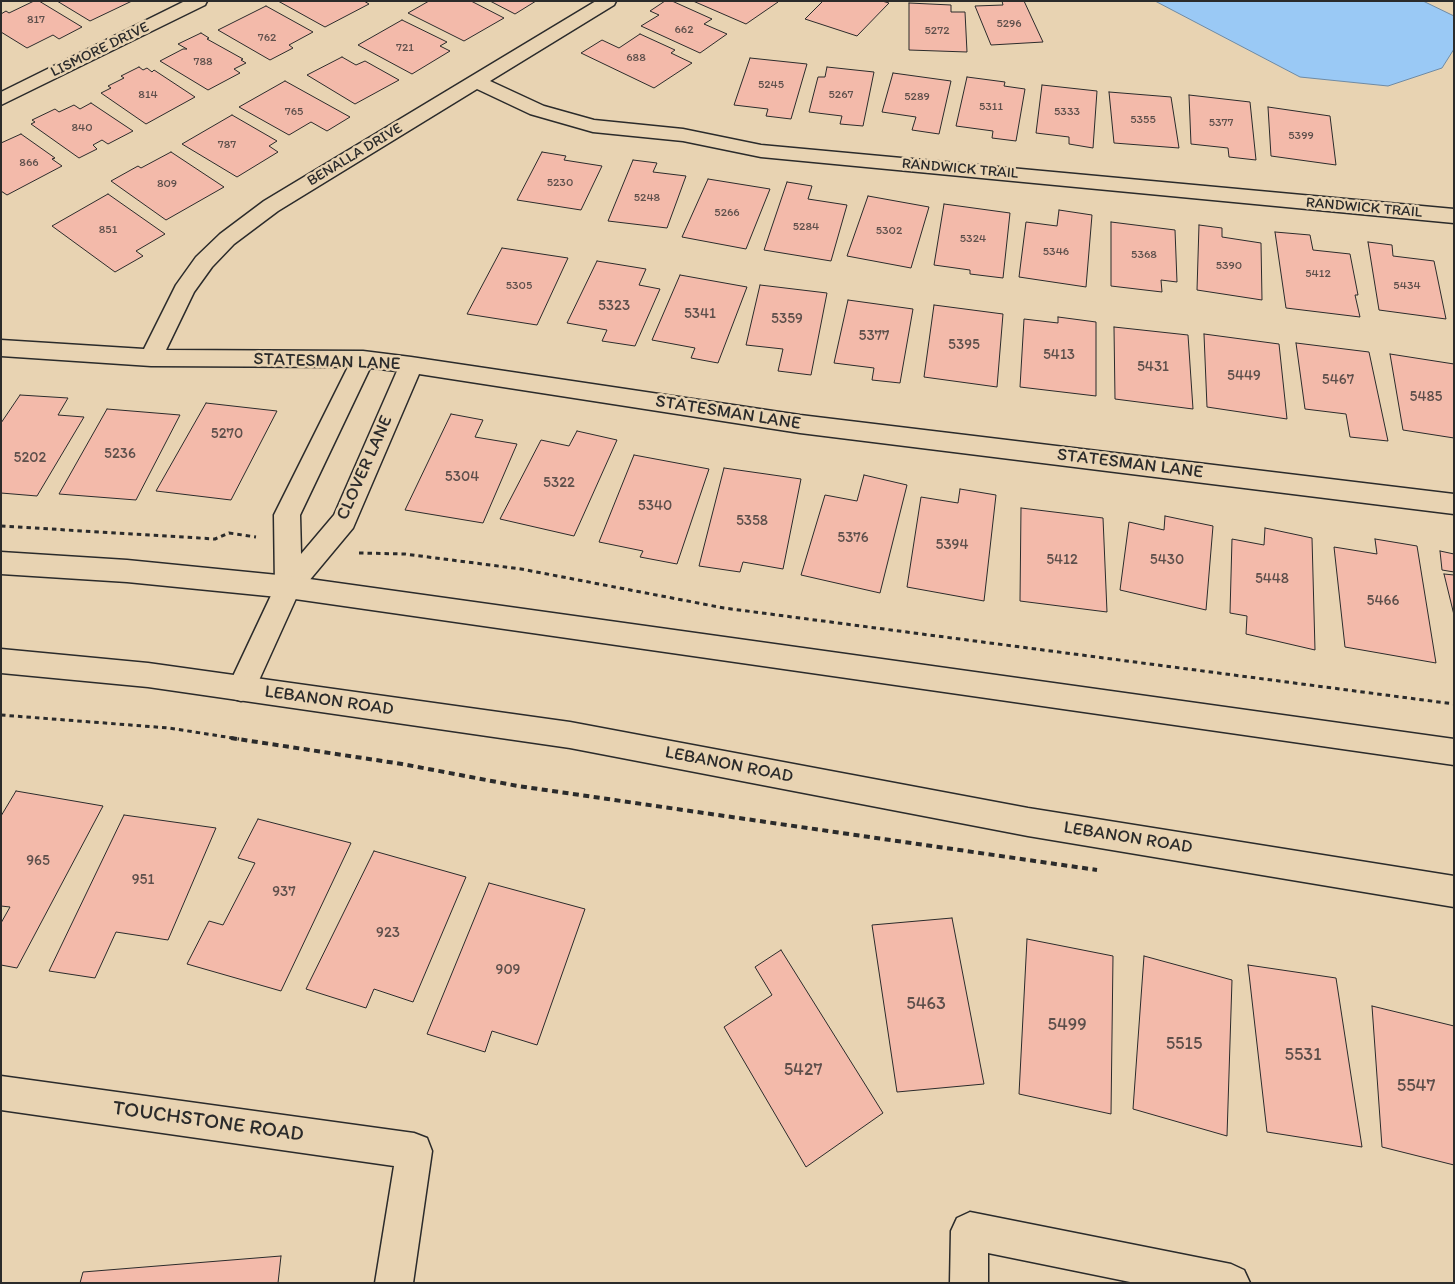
<!DOCTYPE html>
<html>
<head>
<meta charset="utf-8">
<style>
  body { margin:0 }
  #map { position:relative; width:1455px; height:1284px; overflow:hidden; background:#e8d3b2; font-family:Itim,sans-serif }
  canvas { display:block }
  .frame { position:absolute; inset:0; border:2px solid #2b2b2b; pointer-events:none }
</style>
</head>
<body>
<div id="map">
<canvas width="1455" height="1284"></canvas>
<div class="frame"></div>
</div>
<script>
const g = document.querySelector('canvas').getContext('2d');
g.lineJoin = 'round';
function fillPath(path, color) {
  g.fillStyle = color;
  g.fill(path, 'evenodd');
}
function shape(rows) {
  const path = new Path2D();
  for (const r of rows) {
    path.moveTo(r[0], r[1]);
    for (let i = 2; i < r.length; i += 2) path.lineTo(r[i], r[i + 1]);
  }
  return path;
}
function stroke(path, color, width, dash) {
  g.strokeStyle = color;
  g.lineWidth = width;
  g.lineCap = dash ? 'butt' : 'round';
  g.setLineDash(dash || []);
  g.stroke(path);
}
function drawText(font, color, halo, rows, align = 'center') {
  g.font = font + ' Itim,sans-serif';
  g.lineWidth = 5;
  g.setLineDash([]);
  g.textBaseline = 'middle';
  g.strokeStyle = halo;
  g.fillStyle = color;
  for (const [text, x, y, turn = 0] of rows) {
    g.save();
    g.translate(x, y);
    g.rotate((+turn || 0) * Math.PI / 180);
    g.textAlign = isNaN(turn) ? turn : align;
    if (halo) g.strokeText(text, 0, 0);
    g.fillText(text, 0, 0);
    g.restore();
  }
}
const water = shape([
  [1155,1,1423,1,1454,16,1454,49,1442,68,1388,86,1300,77,1155,1]
]);
fillPath(water, '#9ac9f5');
stroke(water, '#6e8aa4', 1);
const building = shape([
  [34,1,39,1,82,27,59,39,53,35,27,48,1,32,1,14,6,11,9,13,34,1],
  [57,1,132,1,90,21,57,1],
  [278,1,364,1,369,4,325,27,278,1],
  [429,1,471,1,504,18,464,41,408,13,429,1],
  [490,1,536,1,515,14,490,1],
  [665,1,672,1,712,19,704,24,727,34,700,53,641,26,659,15,650,11,665,1],
  [693,1,776,1,778,2,746,24,693,1],
  [823,1,882,1,889,3,857,36,805,19,823,1],
  [1002,1,1024,1,1043,42,991,45,975,6,1003,5,1002,1],
  [909,3,951,5,951,12,965,12,967,52,909,50,909,3],
  [266,6,313,32,289,45,293,48,270,60,218,30,266,6],
  [402,20,447,42,440,46,450,51,412,74,358,45,402,20],
  [201,33,209,38,207,39,243,59,241,60,246,63,234,69,240,73,208,90,160,61,183,49,187,49,178,44,201,33],
  [640,34,675,50,671,53,692,63,654,88,581,53,602,40,619,48,640,34],
  [342,57,356,65,365,61,399,80,355,104,307,75,342,57],
  [750,58,807,64,791,119,766,116,768,109,734,105,750,58],
  [139,67,143,70,147,68,152,72,154,70,195,97,146,124,101,93,111,88,108,86,124,78,121,76,139,67],
  [827,67,874,72,863,126,840,124,842,116,809,112,818,77,825,77,827,67],
  [893,73,951,81,939,134,912,130,916,117,882,112,893,73],
  [967,77,1005,82,1004,86,1025,89,1016,141,992,138,993,131,956,126,967,77],
  [285,81,350,117,327,131,311,122,289,135,239,107,285,81],
  [1042,85,1097,91,1093,148,1069,144,1069,137,1036,133,1042,85],
  [1109,92,1171,97,1179,148,1114,143,1109,92],
  [1189,95,1250,102,1256,160,1229,157,1228,148,1191,144,1189,95],
  [91,103,133,131,108,144,102,140,93,145,97,149,79,158,31,124,35,122,32,120,55,109,59,112,74,105,80,109,91,103],
  [1268,107,1330,116,1336,165,1271,156,1268,107],
  [232,115,277,141,269,146,278,152,237,177,182,144,232,115],
  [21,134,55,158,52,159,62,166,7,195,1,191,1,143,21,134],
  [171,152,224,187,166,220,111,181,138,166,141,168,171,152],
  [542,152,566,156,564,160,602,166,581,210,517,200,542,152],
  [633,160,657,163,653,172,686,176,667,228,608,221,633,160],
  [708,179,770,189,746,249,682,237,708,179],
  [787,182,812,186,808,199,847,205,831,261,764,250,787,182],
  [108,194,165,234,136,251,143,256,115,272,52,226,108,194],
  [868,196,929,207,911,268,847,256,868,196],
  [944,204,1010,213,1003,278,970,274,970,270,934,265,944,204],
  [1059,210,1092,215,1086,287,1019,277,1026,222,1057,226,1059,210],
  [1111,222,1175,230,1177,282,1161,280,1162,292,1111,286,1111,222],
  [1199,225,1222,228,1222,237,1261,243,1262,300,1197,290,1199,225],
  [1275,232,1310,235,1313,250,1350,254,1358,295,1355,295,1360,317,1286,308,1275,232],
  [1368,242,1392,245,1393,256,1434,261,1446,319,1379,310,1368,242],
  [502,248,568,258,537,325,467,314,502,248],
  [597,261,646,269,639,285,660,289,635,346,602,341,607,330,567,323,597,261],
  [680,275,747,287,718,363,691,358,695,348,652,340,680,275],
  [760,285,827,293,811,375,778,371,783,349,746,345,760,285],
  [848,300,913,309,900,383,872,380,874,368,834,363,848,300],
  [934,305,1003,314,997,387,924,377,934,305],
  [1058,317,1096,322,1096,396,1020,387,1024,319,1058,323,1058,317],
  [1114,327,1188,335,1193,409,1115,399,1114,327],
  [1204,334,1279,344,1287,419,1207,407,1204,334],
  [1296,343,1369,352,1388,441,1350,437,1346,414,1305,409,1296,343],
  [1390,354,1454,364,1454,438,1403,430,1390,354],
  [20,395,68,398,58,415,84,417,37,496,1,493,1,423,20,395],
  [206,403,277,411,231,500,156,491,206,403],
  [107,409,180,415,136,500,59,494,107,409],
  [451,414,483,420,475,437,517,444,483,523,405,510,451,414],
  [577,431,617,440,574,536,500,519,541,440,569,446,577,431],
  [634,455,709,469,677,564,640,557,643,551,599,542,634,455],
  [724,468,801,479,783,569,743,562,740,572,699,566,724,468],
  [864,475,907,485,880,593,801,575,825,495,857,501,864,475],
  [960,489,996,495,984,601,907,587,921,497,958,503,960,489],
  [1021,508,1103,518,1107,612,1020,601,1021,508],
  [1165,516,1213,526,1206,610,1120,590,1129,522,1164,530,1165,516],
  [1265,528,1312,538,1315,650,1246,634,1247,616,1230,613,1232,539,1264,545,1265,528],
  [1375,539,1417,546,1436,663,1345,647,1334,547,1377,554,1375,539],
  [1440,551,1454,554,1454,572,1442,570,1440,551],
  [1444,574,1454,575,1454,615,1444,574],
  [16,791,103,806,17,968,1,965,1,923,10,907,1,906,1,816,16,791],
  [124,815,216,828,168,940,116,932,95,978,49,971,124,815],
  [258,819,351,843,281,991,187,964,209,921,223,925,255,863,238,858,258,819],
  [374,851,466,877,413,1002,374,989,366,1008,306,989,374,851],
  [489,883,585,909,537,1045,492,1031,485,1052,427,1034,489,883],
  [952,918,984,1084,897,1092,872,925,952,918],
  [1027,939,1113,956,1111,1114,1019,1094,1027,939],
  [781,950,883,1113,806,1167,724,1027,772,995,755,967,781,950],
  [1144,956,1232,980,1227,1136,1133,1109,1144,956],
  [1248,965,1336,978,1362,1147,1267,1132,1248,965],
  [1372,1006,1454,1026,1454,1165,1382,1147,1372,1006],
  [281,1256,278,1283,80,1283,83,1272,281,1256]
]);
fillPath(building, '#f3baaa');
stroke(building, '#2b2b2b', 1);
const street = shape([
  [185,1,207,1,205,5,1,105,1,92,185,1],
  [596,1,616,1,614,5,490,81,544,106,594,120,683,129,761,145,1454,209,1454,223,761,157,683,141,593,132,530,114,477,89,278,211,234,244,212,267,194,292,166,350,363,351,411,357,800,415,1454,494,1454,514,800,433,419,374,353,528,298,594,251,698,241,701,231,698,227,689,275,587,274,515,348,367,151,366,1,356,1,340,144,349,176,285,196,257,220,234,264,201,596,1],
  [370,368,397,371,334,515,301,554,300,515,370,368],
  [1,1076,414,1133,427,1138,432,1151,413,1283,375,1283,394,1166,1,1110,1,1076],
  [970,1212,1231,1264,1244,1270,1250,1283,1135,1283,988,1253,988,1283,950,1283,951,1231,957,1218,970,1212]
]);
const secondary = shape([
  [1,552,127,560,288,576,1454,739,1454,765,288,598,127,582,1,574,1,552],
  [1,649,148,663,570,722,1028,808,1454,876,1454,907,1028,836,570,748,148,687,1,673,1,649]
]);
stroke(street, '#2b2b2b', 3);
stroke(secondary, '#2b2b2b', 3);
stroke(shape([
  [1,526,215,539,229,533,256,537],
  [359,553,405,554,521,569,724,608,1454,704],
  [1,715,169,728,239,739]
]), '#2b2b2b', 3, [4.5, 4]);
stroke(shape([
  [231,738,402,764,518,786,1097,870]
]), '#2b2b2b', 4, [6, 4.5]);
fillPath(street, '#e8d3b2');
fillPath(secondary, '#e8d3b2');
drawText('12px', '#5d4f4b', null, [
  ["817",36,20],
  ["5296",1009,24],
  ["662",684,30],
  ["5272",937,31],
  ["762",267,38],
  ["721",405,48],
  ["688",636,58],
  ["788",203,62],
  ["5245",771,85],
  ["814",148,95],
  ["5267",841,95],
  ["5289",917,97],
  ["5311",991,107],
  ["765",294,112],
  ["5333",1067,112],
  ["5355",1143,120],
  ["5377",1221,123],
  ["840",82,128],
  ["5399",1301,136],
  ["787",227,145],
  ["866",29,163],
  ["5230",560,183],
  ["809",167,184],
  ["5248",647,198],
  ["5266",727,213],
  ["5284",806,227],
  ["851",108,230],
  ["5302",889,231],
  ["5324",973,239],
  ["5346",1056,252],
  ["5368",1144,255],
  ["5390",1229,266],
  ["5412",1318,274],
  ["5305",519,286],
  ["5434",1407,286]
]);
drawText('15px', '#2b2b2b', '#e8d3b2', [
  ["LISMORE DRIVE",100,50,-26],
  ["BENALLA DRIVE",355,155,-31],
  ["RANDWICK TRAIL",960,169,5],
  ["RANDWICK TRAIL",1364,208,5]
]);
drawText('15px', '#5d4f4b', null, [
  ["5323",614,306],
  ["5341",700,314],
  ["5359",787,319],
  ["5377",874,336],
  ["5395",964,345],
  ["5413",1059,355],
  ["5431",1153,367],
  ["5449",1244,376],
  ["5467",1338,380],
  ["5485",1426,397],
  ["5270",227,434],
  ["5236",120,454],
  ["5202",30,458],
  ["5304",462,477],
  ["5322",559,483],
  ["5340",655,506],
  ["5358",752,521],
  ["5376",853,538],
  ["5394",952,545],
  ["5412",1062,560],
  ["5430",1167,560],
  ["5448",1272,579],
  ["5466",1383,601],
  ["965",38,861],
  ["951",143,880],
  ["937",284,892],
  ["923",388,933],
  ["909",508,970]
]);
drawText('18px', '#2b2b2b', '#e8d3b2', [
  ["STATESMAN LANE",327,362,2],
  ["STATESMAN LANE",728,413,9],
  ["STATESMAN LANE",1130,464,7],
  ["CLOVER LANE",365,468,-66],
  ["LEBANON ROAD",329,701,8],
  ["LEBANON ROAD",729,765,11],
  ["LEBANON ROAD",1128,838,9]
]);
drawText('18px', '#5d4f4b', null, [
  ["5463",926,1004],
  ["5499",1067,1025],
  ["5515",1184,1044],
  ["5531",1303,1055],
  ["5427",803,1070],
  ["5547",1416,1086]
]);
drawText('21px', '#2b2b2b', '#e8d3b2', [
  ["TOUCHSTONE ROAD",208,1122,8]
]);
</script>
</body>
</html>
